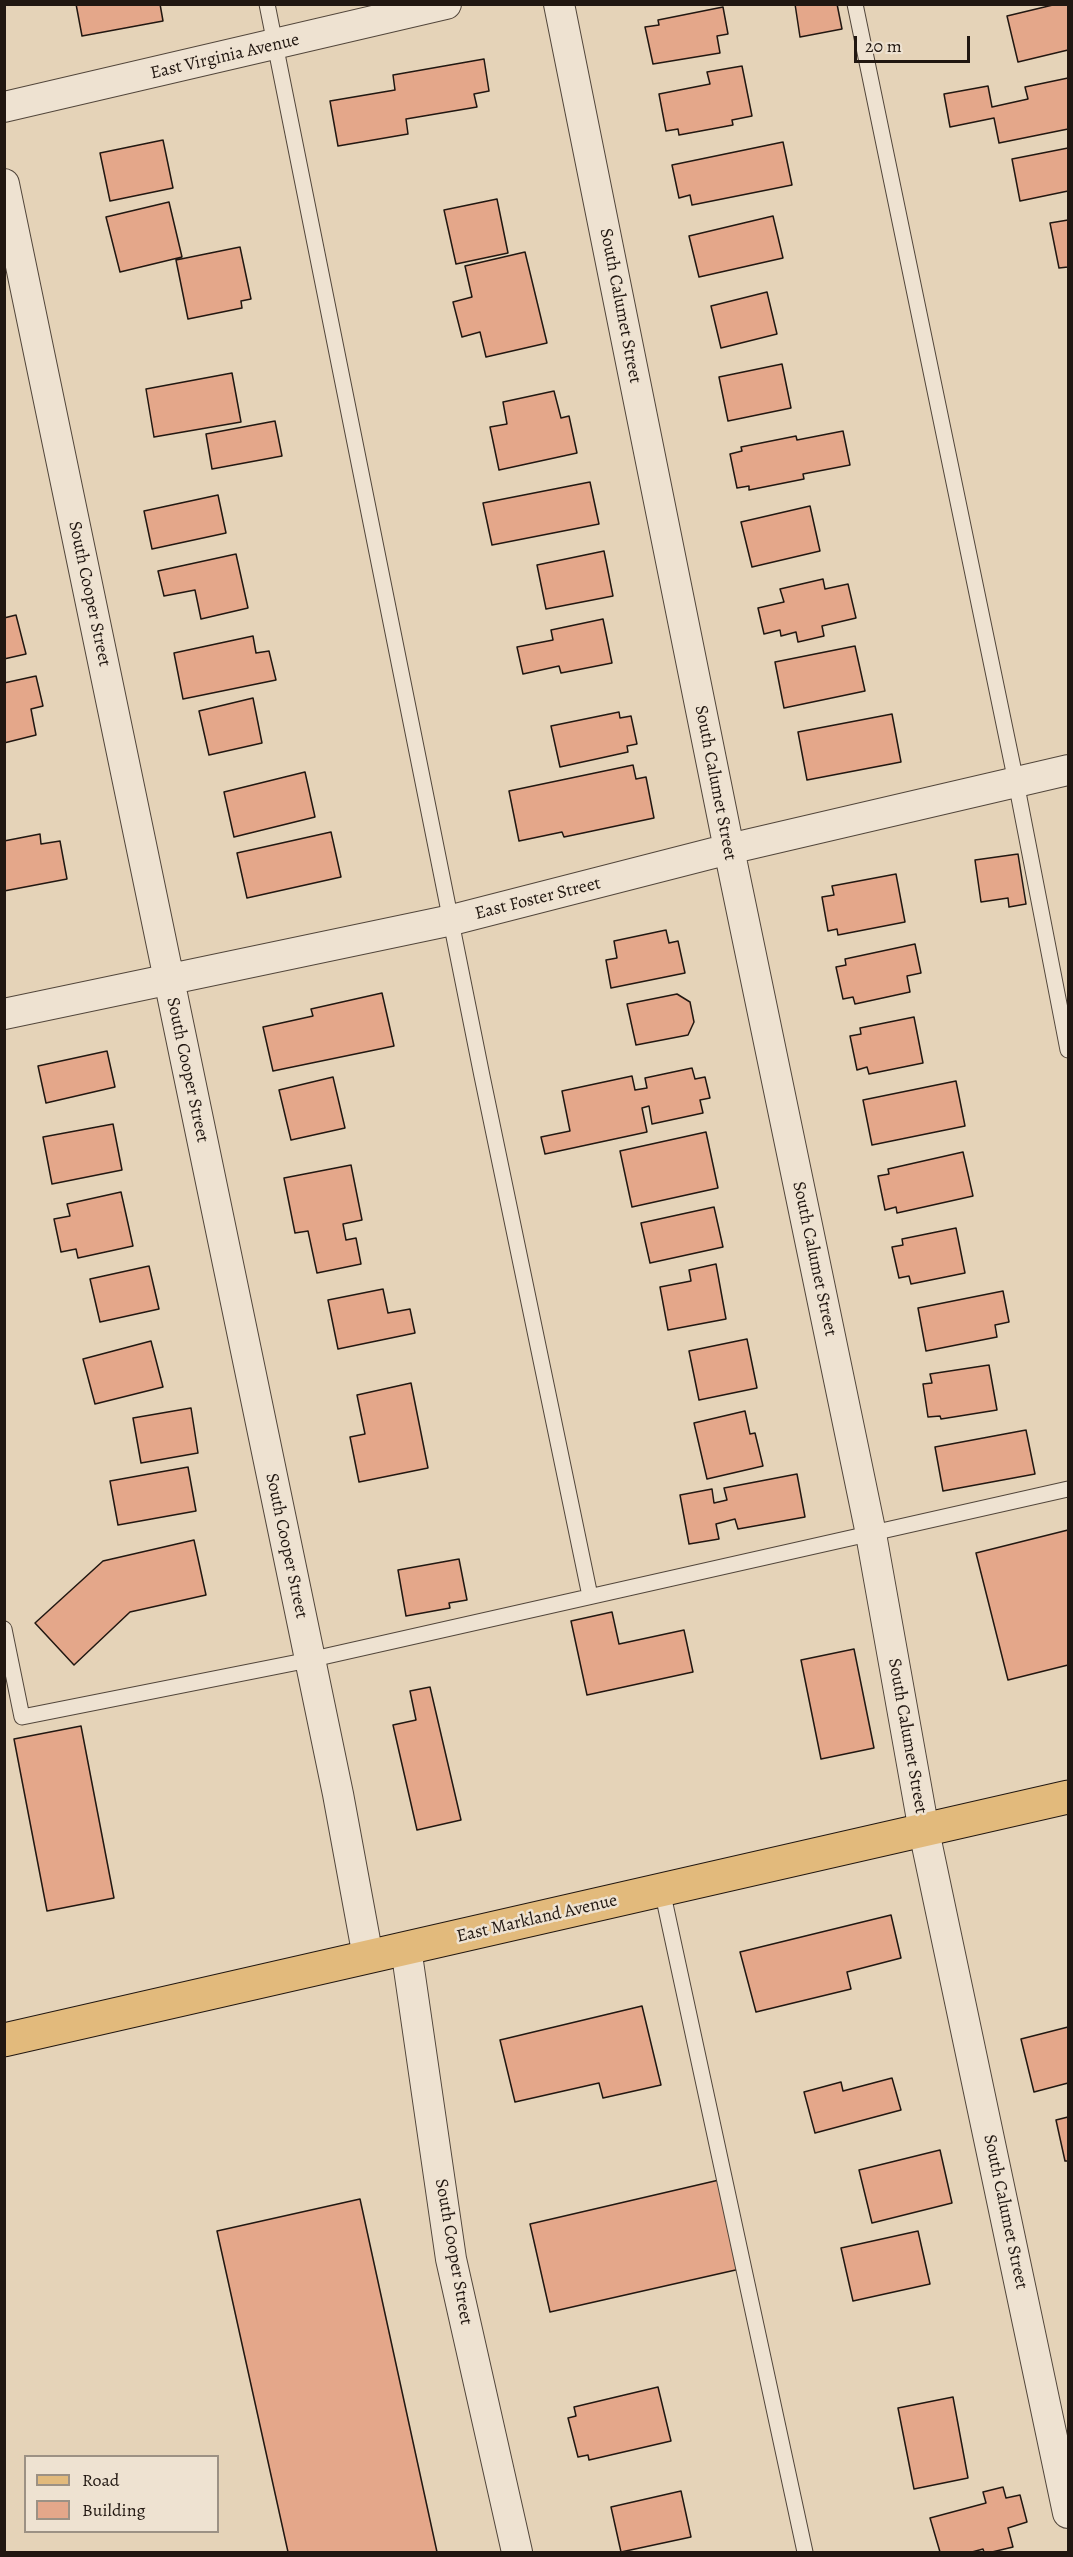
<!DOCTYPE html>
<html>
<head>
<meta charset="utf-8">
<style>
  body { margin:0 }
  #map { position:relative; width:1073px; height:2557px; overflow:hidden; background:#e5d3b8; font-family:Alegreya,serif }
  canvas { display:block }
  .frame { position:absolute; inset:0; border:6px solid #211711; pointer-events:none }
  .legend { position:absolute; left:24px; top:2455px; width:195px; height:78px; box-sizing:border-box; background:#eee2d1; border:2px solid #9c9184; margin:0; padding:8px 10px; list-style:none; font-size:18px; color:#211711 }
  .legend li { display:flex; align-items:center; gap:12px; height:30px }
  .legend b { width:30px; border:2px solid #9c9184 }
  .scale { position:absolute; left:854px; top:36px; width:116px; height:27px; box-sizing:border-box; border:3px solid #211711; border-top:0; padding-left:8px; font-size:18px; line-height:21px; white-space:nowrap; color:#211711; -webkit-text-stroke:4px #eee2d1; paint-order:stroke }
</style>
</head>
<body>
<div id="map">
<canvas width="1073" height="2557"></canvas>
<div class="frame"></div>
<ul class="legend">
<li><b style="height:8px;background:#e2ba7c"></b>Road</li>
<li><b style="height:16px;background:#e4a78a"></b>Building</li>
</ul>
<div class="scale">20 m</div>
</div>
<script>
const g = document.querySelector('canvas').getContext('2d');
g.lineJoin = 'round';
function fillPath(path, color) {
  g.fillStyle = color;
  g.fill(path, 'evenodd');
}
function shape(rows) {
  const path = new Path2D();
  for (const r of rows) {
    path.moveTo(r[0], r[1]);
    for (let i = 2; i < r.length; i += 2) path.lineTo(r[i], r[i + 1]);
  }
  return path;
}
function stroke(path, color, width, dash) {
  g.strokeStyle = color;
  g.lineWidth = width;
  g.lineCap = dash ? 'butt' : 'round';
  g.setLineDash(dash || []);
  g.stroke(path);
}
function drawText(font, color, halo, rows, align = 'center') {
  g.font = font + ' Alegreya,serif';
  g.lineWidth = 5;
  g.setLineDash([]);
  g.textBaseline = 'middle';
  g.strokeStyle = halo;
  g.fillStyle = color;
  for (const [text, x, y, turn = 0] of rows) {
    g.save();
    g.translate(x, y);
    g.rotate((+turn || 0) * Math.PI / 180);
    g.textAlign = isNaN(turn) ? turn : align;
    if (halo) g.strokeText(text, 0, 0);
    g.fillText(text, 0, 0);
    g.restore();
  }
}
const building = shape([
  [76,4,160,4,163,21,82,36,76,4],
  [795,4,837,4,842,29,800,37,795,4],
  [1057,4,1068,4,1068,50,1018,62,1007,16,1057,4],
  [723,7,728,34,717,36,720,53,653,64,645,27,659,25,658,20,723,7],
  [484,59,489,91,474,94,477,107,406,119,408,134,338,146,330,101,395,90,393,75,484,59],
  [742,66,752,116,732,120,733,125,679,135,678,129,666,131,659,94,710,84,707,72,742,66],
  [1068,78,1068,129,999,143,994,118,950,127,944,94,988,86,992,107,1028,99,1025,87,1068,78],
  [163,140,173,188,110,201,100,153,163,140],
  [783,142,792,185,692,205,690,195,679,198,672,165,783,142],
  [1068,148,1068,191,1020,201,1012,159,1068,148],
  [497,199,508,253,456,264,444,210,497,199],
  [169,202,182,257,120,272,106,217,169,202],
  [773,216,783,258,699,277,689,236,773,216],
  [1068,220,1068,267,1059,268,1050,223,1068,220],
  [240,247,251,299,241,301,242,308,188,319,176,260,240,247],
  [525,252,547,343,486,357,480,332,462,337,453,302,472,297,465,266,525,252],
  [767,292,777,334,721,348,711,306,767,292],
  [782,364,791,408,728,421,719,377,782,364],
  [232,373,241,422,154,437,146,389,232,373],
  [554,391,561,418,569,416,577,453,499,470,490,427,507,424,503,402,554,391],
  [275,421,282,456,212,469,206,434,275,421],
  [843,431,850,465,803,474,804,479,749,490,749,486,737,488,730,454,742,451,741,447,796,436,797,440,843,431],
  [590,482,599,524,492,545,483,503,590,482],
  [218,495,226,533,152,549,144,511,218,495],
  [810,506,820,551,752,567,741,522,810,506],
  [604,551,613,596,546,609,537,565,604,551],
  [236,554,248,608,201,619,195,590,164,596,158,571,236,554],
  [823,579,825,589,848,584,856,618,822,626,824,636,798,642,796,632,781,636,780,630,764,634,758,608,784,602,780,589,823,579],
  [16,615,26,654,4,659,4,618,16,615],
  [603,619,612,663,561,673,559,666,523,674,517,647,553,640,551,630,603,619],
  [253,636,256,653,269,651,276,680,183,699,174,653,253,636],
  [855,646,865,691,784,708,775,662,855,646],
  [36,676,43,706,31,709,36,735,4,743,4,683,36,676],
  [253,698,262,743,209,755,199,711,253,698],
  [619,712,620,718,631,716,637,744,627,746,628,752,560,767,551,726,619,712],
  [892,714,901,762,807,780,798,732,892,714],
  [633,765,636,779,646,777,654,818,564,837,562,832,519,841,509,791,633,765],
  [305,772,315,817,234,837,224,792,305,772],
  [331,832,341,877,247,898,237,853,331,832],
  [40,834,41,844,60,841,67,879,4,891,4,841,40,834],
  [1018,854,1026,904,1009,907,1008,898,981,902,975,860,1018,854],
  [896,874,905,922,838,935,837,929,828,931,822,897,834,895,832,886,896,874],
  [666,930,669,943,678,941,685,973,611,988,606,960,617,958,614,941,666,930],
  [915,944,921,973,907,976,910,992,855,1004,853,997,843,999,836,967,846,965,845,959,915,944],
  [382,993,394,1046,273,1071,263,1027,313,1016,311,1009,382,993],
  [677,994,690,1002,694,1022,688,1035,636,1045,627,1004,677,994],
  [914,1017,923,1063,869,1074,867,1067,857,1070,850,1036,861,1034,860,1028,914,1017],
  [107,1051,115,1087,46,1103,38,1066,107,1051],
  [692,1068,695,1079,705,1077,710,1098,700,1100,703,1113,652,1124,649,1106,642,1108,647,1132,545,1154,541,1137,570,1131,562,1091,632,1076,635,1090,647,1088,645,1078,692,1068],
  [333,1077,345,1128,291,1140,279,1090,333,1077],
  [956,1081,965,1126,872,1145,863,1100,956,1081],
  [113,1124,122,1170,52,1184,43,1137,113,1124],
  [706,1132,718,1188,632,1207,620,1151,706,1132],
  [963,1152,973,1196,897,1213,896,1207,885,1210,878,1176,889,1174,888,1169,963,1152],
  [351,1165,362,1220,343,1224,346,1240,356,1238,361,1264,317,1273,308,1231,295,1233,284,1178,351,1165],
  [121,1192,133,1246,78,1258,76,1249,61,1252,54,1219,70,1216,67,1204,121,1192],
  [714,1207,723,1247,650,1263,641,1223,714,1207],
  [956,1228,965,1273,911,1284,909,1276,899,1278,892,1247,903,1245,902,1239,956,1228],
  [716,1264,726,1319,668,1330,660,1287,691,1281,689,1270,716,1264],
  [149,1266,159,1309,100,1322,90,1279,149,1266],
  [383,1289,388,1313,410,1309,415,1333,338,1349,328,1300,383,1289],
  [1003,1291,1009,1322,995,1325,997,1337,926,1351,918,1308,1003,1291],
  [747,1339,757,1388,699,1400,689,1351,747,1339],
  [151,1341,163,1387,95,1404,83,1359,151,1341],
  [989,1365,997,1410,941,1419,940,1416,928,1417,923,1384,932,1383,930,1374,989,1365],
  [411,1383,428,1468,359,1482,350,1437,365,1434,357,1395,411,1383],
  [191,1408,198,1453,141,1463,133,1418,191,1408],
  [745,1411,750,1434,755,1433,763,1466,707,1479,694,1423,745,1411],
  [1026,1430,1035,1474,943,1491,935,1447,1026,1430],
  [188,1467,196,1511,118,1525,110,1481,188,1467],
  [797,1474,805,1517,738,1529,735,1519,716,1524,719,1539,689,1544,680,1495,712,1489,714,1503,727,1500,724,1488,797,1474],
  [1068,1530,1068,1665,1008,1680,976,1553,1068,1530],
  [194,1540,206,1595,130,1612,74,1665,35,1623,103,1561,194,1540],
  [459,1559,467,1600,449,1603,450,1608,406,1616,398,1570,459,1559],
  [612,1612,619,1644,684,1630,693,1672,587,1695,571,1621,612,1612],
  [854,1649,874,1748,821,1759,801,1660,854,1649],
  [430,1687,461,1820,417,1830,393,1725,416,1720,410,1691,430,1687],
  [81,1726,114,1898,47,1911,14,1739,81,1726],
  [891,1915,901,1958,847,1972,851,1989,756,2012,740,1952,891,1915],
  [642,2006,661,2085,603,2098,599,2083,515,2102,500,2040,642,2006],
  [1068,2027,1068,2083,1034,2092,1021,2039,1068,2027],
  [892,2078,901,2110,815,2133,804,2092,841,2082,843,2091,892,2078],
  [1068,2117,1068,2161,1065,2161,1056,2120,1068,2117],
  [940,2150,952,2203,872,2223,859,2170,940,2150],
  [719,2180,740,2269,550,2312,530,2224,719,2180],
  [360,2199,437,2552,288,2552,217,2231,360,2199],
  [918,2231,930,2284,853,2301,841,2248,918,2231],
  [658,2387,671,2441,589,2460,588,2455,578,2457,568,2418,576,2416,574,2407,658,2387],
  [953,2397,968,2478,914,2489,898,2408,953,2397],
  [1003,2487,1006,2498,1020,2495,1027,2522,1008,2528,1013,2547,992,2552,984,2552,983,2549,972,2552,940,2552,930,2518,986,2503,983,2492,1003,2487],
  [681,2491,691,2537,621,2552,611,2507,681,2491]
]);
fillPath(building, '#e4a78a');
stroke(building, '#211711', 1.5);
const lane = shape([
  [267,4,482,1076,590,1596],
  [855,4,1016,782,1068,1050],
  [4,1629,22,1717,309,1660,1068,1489],
  [662,1890,805,2552]
]);
const street = shape([
  [559,4,729,849,871,1534,924,1831,1068,2513],
  [4,107,446,4],
  [4,184,338,1794,368,1957],
  [4,1014,452,920,729,849,1068,770],
  [406,1948,451,2259,517,2552]
]);
const primary = shape([
  [4,2040,1068,1797]
]);
stroke(lane, '#52463b', 17);
stroke(street, '#52463b', 32);
stroke(primary, '#211711', 35);
stroke(lane, '#eee2d1', 15);
stroke(street, '#eee2d1', 30);
stroke(primary, '#e2ba7c', 33);
drawText('18px', '#211711', '#eee2d1', [
  ["East Virginia Avenue",225,57,-13],
  ["South Calumet Street",620,306,79],
  ["South Cooper Street",89,594,78],
  ["South Calumet Street",715,783,79],
  ["East Foster Street",538,899,-14],
  ["South Cooper Street",187,1070,78],
  ["South Calumet Street",814,1259,78],
  ["South Cooper Street",286,1546,78],
  ["South Calumet Street",907,1736,80],
  ["East Markland Avenue",537,1919,-13],
  ["South Calumet Street",1005,2212,78],
  ["South Cooper Street",453,2252,80]
]);
</script>
</body>
</html>
